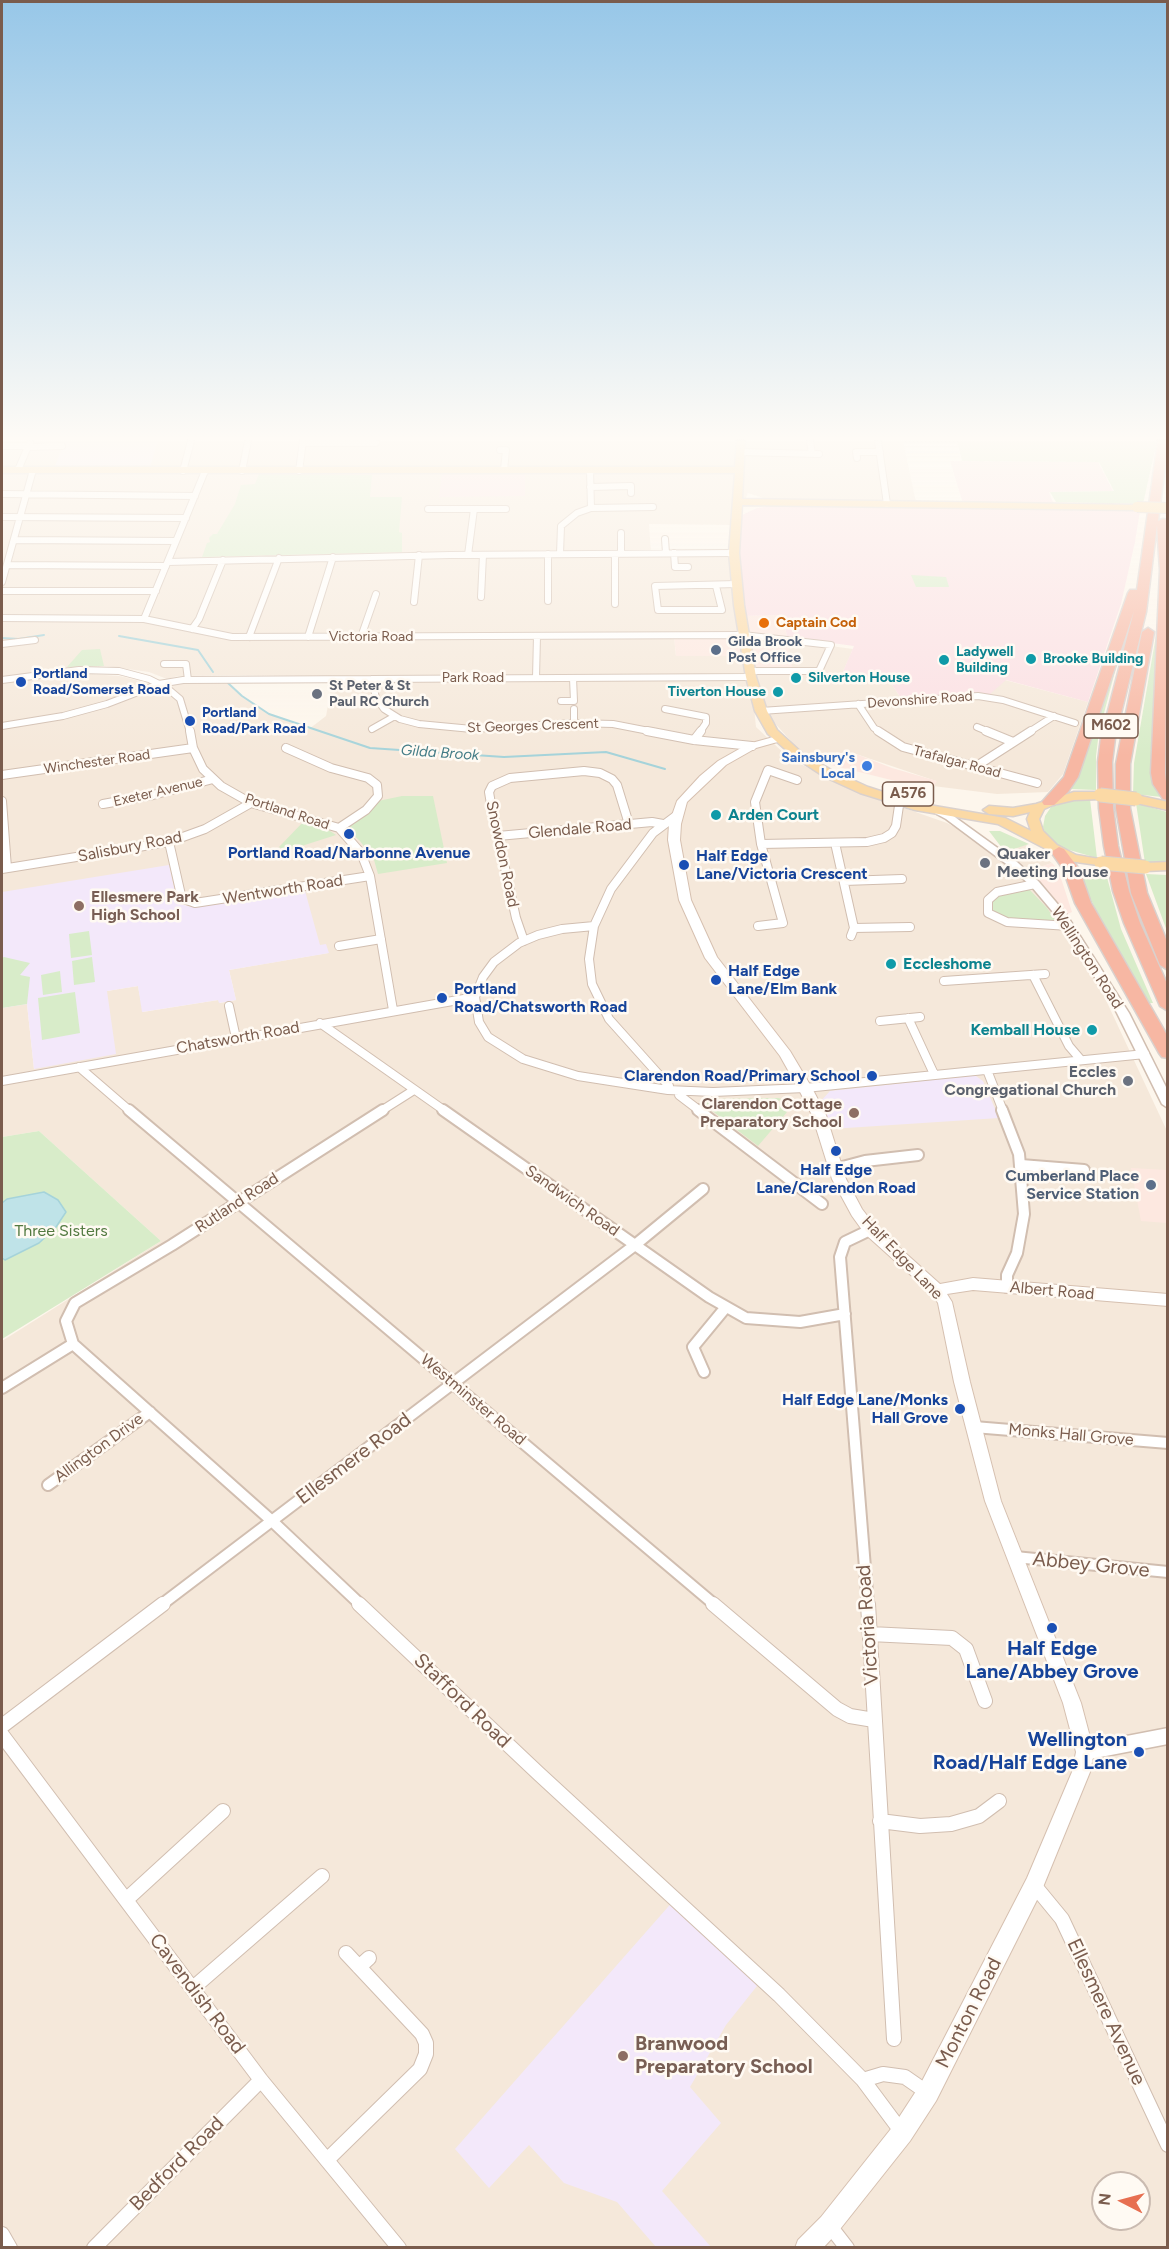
<!DOCTYPE html>
<html>
<head>
<meta charset="utf-8">
<style>
  body { margin:0 }
  #map { position:relative; width:1169px; height:2249px; overflow:hidden; background:#fdf6ec; font-family:Figtree,sans-serif }
  canvas { display:block }
  .frame { position:absolute; inset:0; border:3px solid #7a5c4d; pointer-events:none }
  .north { position:absolute; left:1091px; top:2171px; width:60px; height:60px; box-sizing:border-box; background:#fffaf3; border:2px solid #cabbb1; border-radius:50%; rotate:276deg; font-size:16px; font-weight:700; line-height:24px; text-align:center; color:#7a5c4d }
  .north::after { content:''; display:block; margin:auto; width:21px; height:27px; background:#e76f51; clip-path:polygon(50% 0,100% 100%,50% 72%,0 100%) }
</style>
</head>
<body>
<div id="map">
<canvas width="1169" height="2249"></canvas>
<div class="frame"></div>
<div class="north">N</div>
</div>
<script>
const g = document.querySelector('canvas').getContext('2d');
g.lineJoin = 'round';
function fillPath(path, color) {
  g.fillStyle = color;
  g.fill(path, 'evenodd');
}
function shape(rows) {
  const path = new Path2D();
  for (const r of rows) {
    path.moveTo(r[0], r[1]);
    for (let i = 2; i < r.length; i += 2) path.lineTo(r[i], r[i + 1]);
  }
  return path;
}
function stroke(path, color, width, dash) {
  g.strokeStyle = color;
  g.lineWidth = width;
  g.lineCap = dash ? 'butt' : 'round';
  g.setLineDash(dash || []);
  g.stroke(path);
}
function drawText(font, color, halo, rows, align = 'center') {
  g.font = font + ' Figtree,sans-serif';
  g.lineWidth = 5;
  g.setLineDash([]);
  g.textBaseline = 'middle';
  g.strokeStyle = halo;
  g.fillStyle = color;
  for (const [text, x, y, turn = 0] of rows) {
    g.save();
    g.translate(x, y);
    g.rotate((+turn || 0) * Math.PI / 180);
    g.textAlign = isNaN(turn) ? turn : align;
    if (halo) g.strokeText(text, 0, 0);
    g.fillText(text, 0, 0);
    g.restore();
  }
}
fillPath(shape([
  [2,441,903,441,916,502,769,500,748,493,734,525,649,524,651,553,733,552,743,635,674,636,676,656,746,656,750,676,537,678,233,675,178,676,167,679,149,672,106,666,81,667,2,677],
  [788,640,853,649,838,683,888,679,901,698,966,694,1005,680,1088,702,1063,774,1048,792,997,794,933,786,936,781,856,754,831,765,799,750,763,710,750,671],
  [74,673,120,676,155,685,171,681,225,680,242,696,269,714,309,729,326,716,333,679,751,677,756,727,789,758,847,788,947,823,970,835,998,854,1023,843,1052,863,1022,873,1075,934,1167,1131,1167,2247,2,2247,2,1341,161,1241,39,1131,2,1137,2,1008,27,1004,34,1069,107,991,138,986,143,1012,218,1000,220,1003,236,1000,229,970,328,953,320,945,203,907,191,907,180,904,176,897,2,892,2,682],
  [1103,2183,1139,2183,1139,2219,1103,2219]
]), '#f5e8da');
fillPath(shape([
  [783,615,793,671,750,671,746,656,676,656,674,636,743,635,742,616],
  [856,754,892,768,937,781,931,790,831,765],
  [1052,863,1058,869,1072,912,1063,916,1022,873],
  [1131,1168,1167,1170,1167,1223,1141,1221]
]), '#fde8e0');
fillPath(shape([
  [65,441,158,441,150,467,55,466],
  [169,865,176,897,180,904,191,907,305,891,320,945,326,944,329,953,229,970,236,1000,219,1003,218,1000,142,1012,138,986,107,991,116,1054,34,1069,27,1004,2,1008,2,892],
  [969,1076,976,1076,983,1081,999,1118,831,1129,820,1102,830,1091],
  [675,1899,757,1986,726,2025,690,2087,721,2123,662,2191,711,2247,656,2247,617,2202,564,2183,529,2145,489,2188,455,2149]
]), '#f3e8fa');
fillPath(shape([
  [950,461,1098,462,1113,491,1049,492,1056,510,1140,511,1135,542,1121,604,1088,702,1006,680,990,694,901,698,888,679,838,683,854,646,787,637,783,615,742,616,737,520,744,514,757,508,781,504,964,507],
  [442,474,525,474,525,496,439,497]
]), '#fbdfe3');
fillPath(shape([
  [957,441,1157,441,1143,504,1056,502,1050,492,1114,491,1099,462,962,461],
  [259,474,372,475,370,497,402,497,399,532,402,533,402,552,202,557,207,543,210,542,209,538,213,534,217,534,235,504,241,485,255,484],
  [911,575,946,577,949,587,916,587],
  [1159,618,1162,797,1133,794,1134,763],
  [1125,634,1099,732,1096,756,1096,790,1071,789],
  [100,649,104,666,67,667,82,650],
  [402,796,433,796,447,863,378,874,374,860,360,841,346,828,378,801],
  [1078,799,1090,799,1097,858,1059,847,1047,838,1043,827,1045,816,1051,807],
  [1136,803,1167,812,1167,861,1145,863],
  [306,819,321,825,336,835,286,851,279,847],
  [989,831,1000,831,1029,844,1005,852],
  [1099,869,1105,870,1121,929,1153,1003,1148,1003,1106,932,1088,893,1081,873],
  [1146,874,1167,875,1167,931,1164,923],
  [1027,887,1047,908,1057,922,1014,920,997,916,993,911,991,905,997,894],
  [89,931,92,955,71,958,69,934],
  [4,957,30,963,20,975,30,977,27,1004,2,1008,2,958],
  [92,957,95,982,74,985,72,961],
  [60,971,62,992,43,995,41,975],
  [75,992,80,1033,42,1040,38,998],
  [778,1098,786,1100,776,1101,780,1107,783,1108,788,1103,784,1110,787,1112,758,1146,702,1103,707,1099],
  [39,1131,161,1241,2,1339,2,1137]
]), '#d8ecc9');
const water = shape([
  [44,1192,58,1200,66,1212,56,1227,39,1243,5,1260,2,1258,2,1203,7,1199,44,1192]
]);
fillPath(water, '#bfe3e8');
stroke(water, '#a5d3da', 1.5);
stroke(shape([
  [119,636,198,650,213,672],
  [2,638,19,639,44,635],
  [228,683,242,696,269,714,370,748,504,757,606,752,665,769]
]), '#a5d3da', 2);
const minorFar3 = shape([
  [810,441,812,454],
  [878,441,887,504],
  [303,443,376,443],
  [2,446,28,446],
  [28,447,62,446],
  [500,450,506,450,504,470],
  [740,452,819,454],
  [857,458,856,452,880,452],
  [18,470,30,442],
  [590,470,591,508],
  [183,471,191,441],
  [242,471,248,441],
  [299,471,303,441],
  [590,487,631,486,631,493],
  [2,494,195,496],
  [428,509,506,509],
  [2,517,186,518],
  [621,533,621,554],
  [665,539,666,553],
  [14,540,176,541],
  [674,553,675,567,688,567],
  [548,554,548,601],
  [560,554,561,526,577,513,591,508,653,507],
  [615,554,615,604],
  [468,555,474,509],
  [168,562,450,555,734,553],
  [7,565,166,566],
  [2,582,33,470],
  [716,586,722,610,658,610,655,586,737,584],
  [2,591,156,591],
  [481,597,483,555],
  [414,602,419,555],
  [2,618,144,619,232,637,743,635,831,645,819,671,750,671],
  [144,619,205,471],
  [192,629,199,619,223,560],
  [249,637,279,558],
  [308,637,333,557],
  [361,637,376,594],
  [2,644,35,640],
  [164,664,186,664,188,680],
  [536,678,537,636],
  [372,679,376,698,384,709,400,719,419,724,472,729,574,723,613,724,654,732],
  [2,680,79,670,119,671,149,679,167,688,180,699,190,732],
  [561,701,574,701,573,678],
  [858,704,874,728,880,732],
  [574,709,574,723],
  [665,709,706,717,706,723,700,732],
  [761,711,978,696,1003,700,1075,723],
  [2,726,63,716,107,704,159,684,183,680,751,677],
  [977,727,989,732],
  [372,729,395,716],
  [1029,732,1054,716]
]);
const minorFar2 = shape([
  [190,731,193,748,203,769,221,786,251,803,339,828,361,853,370,876,393,1010],
  [647,731,694,740,752,746],
  [878,731,903,747,1037,783],
  [986,731,1013,742],
  [694,740,701,731],
  [286,748,331,768,368,778,377,785,378,796,366,810,339,828],
  [975,767,1031,731],
  [2,775,193,748],
  [2,801,7,868],
  [103,804,153,795,213,779],
  [498,836,652,822,663,824],
  [169,842,181,895,184,899,195,903,370,876],
  [835,843,854,928,851,936],
  [761,844,867,842,884,838,892,833,896,826,901,792],
  [2,869,169,842,205,829,251,803],
  [844,881,902,879],
  [1035,884,997,892,988,900,988,913,1007,922,1069,926],
  [594,926,562,929,538,935,519,943,494,962,483,977,475,997,479,1022,488,1037,523,1059,578,1076,668,1090,713,1092,805,1088,1145,1054],
  [758,926,783,923,761,844,755,802,768,770,797,780],
  [854,928,910,927],
  [524,941,516,918,491,804,489,792,492,786,510,778,584,771,600,773,612,779,617,785,629,824],
  [339,946,381,939],
  [1033,975,1069,1046,1081,1060],
  [944,981,1045,974],
  [229,1006,236,1038],
  [908,1018,934,1074],
  [880,1021,920,1017],
  [320,1023,445,1111],
  [79,1067,130,1111],
  [987,1070,1003,1111],
  [2,1081,475,997],
  [668,1090,669,1086,609,1019,592,984,589,959,594,926,611,889,653,833,677,815],
  [679,1091,679,1095,700,1111],
  [381,1111,414,1090]
]);
const minorFar1 = shape([
  [129,1110,715,1605],
  [443,1110,709,1297,746,1318,800,1322,845,1314],
  [698,1110,822,1204],
  [1002,1110,1019,1154,1024,1214,1017,1253,1007,1275,1007,1287],
  [1021,1165,1084,1170],
  [835,1169,865,1161,918,1155],
  [704,1372,693,1347,726,1307],
  [2,1388,73,1344],
  [974,1427,1168,1443],
  [48,1485,150,1412],
  [1015,1557,1168,1572],
  [161,1605,635,1245,703,1189],
  [361,1605,272,1521,73,1344,66,1321,75,1303,172,1245,383,1110],
  [868,1605,840,1257,845,1242,870,1230]
]);
const minor = shape([
  [359,1604,538,1773,779,1995,863,2080,901,2131],
  [713,1604,837,1709,850,1716,874,1720],
  [868,1604,894,2039],
  [870,1634,952,1638,966,1649,985,1701],
  [2,1726,163,1604],
  [2,1735,261,2080,399,2248],
  [880,1821,920,1826,951,1824,979,1816,999,1801],
  [1034,1885,1062,1919,1168,2145],
  [127,1899,223,1811],
  [359,1967,369,1958],
  [193,1988,322,1876],
  [863,2080,883,2074,905,2077,928,2093],
  [327,2160,420,2069,426,2054,426,2043,422,2034,346,1953],
  [830,2226,847,2248],
  [2,2234,10,2248],
  [94,2248,261,2080]
]);
const tertiary = shape([
  [936,807,952,815,1017,862,1039,882,1066,914,1129,1013,1168,1091,1168,1108,1162,1104,1117,1013,1058,918,1031,886,1009,866,946,819,933,812,933,808,936,807],
  [1168,1728,1168,1744,1085,1760,1079,1758,1077,1752,1079,1746,1085,1744,1168,1728]
]);
const secondary = shape([
  [777,736,782,739,781,741,756,748,726,765,687,802,681,824,680,840,691,900,717,957,790,1051,812,1088,826,1115,846,1179,862,1209,875,1226,940,1284,973,1278,1168,1294,1168,1306,973,1290,947,1294,952,1302,970,1382,1001,1501,1081,1703,1094,1752,1090,1772,1041,1892,936,2101,910,2141,837,2233,823,2248,795,2248,798,2240,821,2217,894,2125,920,2085,1027,1878,1072,1772,1076,1752,1063,1703,985,1501,954,1382,938,1303,932,1294,865,1234,852,1216,832,1179,812,1115,798,1088,780,1056,705,958,679,900,668,840,669,824,677,801,700,776,718,761,748,744,777,736]
]);
const primary = shape([
  [737,441,745,441,742,499,1140,505,1140,509,1137,510,742,505,739,553,744,605,756,677,767,711,777,730,802,753,833,771,868,787,917,803,1005,818,1031,831,1027,819,1030,812,1013,816,989,814,983,810,989,806,1013,808,1036,804,1074,792,1104,792,1106,795,1100,799,1074,800,1053,805,1044,809,1039,819,1043,831,1057,845,1076,855,1105,860,1107,863,1105,866,1069,861,998,824,915,810,860,793,825,777,794,757,768,734,755,711,746,677,734,605,729,553,735,473,2,473,2,467,735,467,737,441],
  [1136,795,1168,802,1168,810,1132,802,1132,796,1136,795],
  [1168,862,1168,870,1145,871,1139,867,1145,863,1168,862]
]);
const motorway = shape([
  [1158,441,1168,441,1158,521,1163,519,1168,520,1165,773,1168,800,1163,799,1153,784,1151,773,1160,570,1157,525,1146,612,1115,738,1112,762,1113,808,1118,846,1129,891,1140,923,1168,986,1168,1011,1160,1006,1124,923,1113,891,1104,846,1099,808,1098,762,1101,738,1134,611,1078,777,1068,792,1054,805,1044,805,1042,802,1064,777,1128,593,1130,590,1137,590,1158,441],
  [1148,628,1154,632,1130,764,1130,808,1147,893,1168,944,1168,970,1160,965,1131,893,1116,808,1116,764,1142,632,1148,628],
  [1059,847,1064,849,1079,869,1091,903,1168,1037,1168,1058,1162,1057,1159,1053,1075,903,1063,869,1051,852,1059,847]
]);
stroke(minorFar3, '#d1beb0', 8);
stroke(minorFar2, '#d1beb0', 10);
stroke(minorFar1, '#d1beb0', 14);
stroke(minor, '#d1beb0', 16);
stroke(tertiary, '#d1beb0', 3);
stroke(secondary, '#d6c0b0', 2);
stroke(primary, '#dad1cd', 3);
stroke(motorway, '#dad1cd', 3);
stroke(minorFar3, '#fff', 6);
stroke(minorFar2, '#fff', 8);
stroke(minorFar1, '#fff', 10);
stroke(minor, '#fff', 14);
fillPath(tertiary, '#fff');
fillPath(secondary, '#fff');
fillPath(primary, '#fbd9a5');
fillPath(motorway, '#f7b7a3');
const primaryBridgeFar1 = shape([
  [1137,507,1168,508]
]);
const primaryBridge = shape([
  [1100,795,1136,799],
  [1101,863,1145,867]
]);
stroke(primaryBridgeFar1, '#dad1cd', 12, []);
stroke(primaryBridge, '#dad1cd', 15, []);
stroke(primaryBridgeFar1, '#fbd9a5', 10);
stroke(primaryBridge, '#fbd9a5', 13);
const sky = g.createLinearGradient(0, 0, 0, 756);
sky.addColorStop(0, '#97c7e8');
sky.addColorStop(0.58, '#fefbf6');
sky.addColorStop(1, '#fefbf600');
g.fillStyle = sky;
g.fillRect(0, 0, 1169, 756);
for (const [x, y, r, color] of [
  [764,623,6,"#e8710a"],
  [716,650,6,"#5c6f8a"],
  [1031,659,6,"#0f9aa8"],
  [944,660,6,"#0f9aa8"],
  [796,678,6,"#0f9aa8"],
  [21,682,6,"#1a4fb4"],
  [778,692,6,"#0f9aa8"],
  [317,694,6,"#6b7280"],
  [190,721,6,"#1a4fb4"],
  [867,766,6,"#3f7fe0"],
  [716,815,6,"#0f9aa8"],
  [349,834,6,"#1a4fb4"],
  [985,863,6,"#6b7280"],
  [684,865,6,"#1a4fb4"],
  [79,906,6,"#8d6e63"],
  [891,964,6,"#0f9aa8"],
  [716,980,6,"#1a4fb4"],
  [442,998,6,"#1a4fb4"],
  [1092,1030,6,"#0f9aa8"],
  [872,1076,6,"#1a4fb4"],
  [1128,1081,6,"#6b7280"],
  [854,1113,6,"#8d6e63"],
  [836,1151,6,"#1a4fb4"],
  [1151,1185,6,"#5c6f8a"],
  [960,1409,6,"#1a4fb4"],
  [1052,1628,6,"#1a4fb4"],
  [1139,1752,6,"#1a4fb4"],
  [623,2056,6,"#8d6e63"]
]) {
  const dot = new Path2D();
  dot.arc(x, y, r, 0, 2 * Math.PI);
  g.fillStyle = color;
  g.fill(dot);
  stroke(dot, '#fffaf3', 2);
}
drawText('bold 14px', '#c56008', '#fffaf3', [
  ["Captain Cod",776,623]
], 'left');
drawText('14px', '#7a5c4d', '#fffaf3', [
  ["Victoria Road",371,637],
  ["Park Road",473,678],
  ["Devonshire Road",920,700,-4],
  ["St Georges Crescent",533,726,-2],
  ["Winchester Road",97,762,-8],
  ["Trafalgar Road",957,762,15],
  ["Exeter Avenue",158,792,-13],
  ["Portland Road",287,812,18]
]);
drawText('bold 14px', '#4e5e75', '#fffaf3', [
  ["Gilda Brook",728,642],
  ["Post Office",728,658]
], 'left');
drawText('bold 14px', '#0d838f', '#fffaf3', [
  ["Ladywell",956,652],
  ["Building",956,668],
  ["Brooke Building",1043,659],
  ["Silverton House",808,678],
  ["Tiverton House",766,692,"right"]
], 'left');
drawText('bold 14px', '#164399', '#fffaf3', [
  ["Portland",33,674],
  ["Road/Somerset Road",33,690],
  ["Portland",202,713],
  ["Road/Park Road",202,729]
], 'left');
drawText('bold 14px', '#5b616d', '#fffaf3', [
  ["St Peter & St",329,686],
  ["Paul RC Church",329,702]
], 'left');
drawText('bold 14px', '#366cbe', '#fffaf3', [
  ["Sainsbury's",855,758],
  ["Local",855,774]
], 'right');
for (const [x, y, w] of [
  [1111,726,54],
  [908,794,51]
]) {
  const box = new Path2D();
  box.roundRect(x - w / 2, y - 12, w, 24, 4.5);
  g.fillStyle = '#fffaf3';
  g.fill(box);
  stroke(box, '#7a5c4d', 1.5);
}
drawText('bold 15px', '#7a5c4d', null, [
  ["M602",1111,726],
  ["A576",908,794]
]);
drawText('italic 15px', '#437c86', '#fffaf3', [
  ["Gilda Brook",440,753,4]
]);
drawText('bold 16px', '#0d838f', '#fffaf3', [
  ["Arden Court",728,815],
  ["Eccleshome",903,964],
  ["Kemball House",1080,1030,"right"]
], 'left');
drawText('16px', '#7a5c4d', '#fffaf3', [
  ["Glendale Road",580,829,-5],
  ["Salisbury Road",130,847,-11],
  ["Snowdon Road",502,854,78],
  ["Wentworth Road",283,890,-9],
  ["Wellington Road",1087,958,57],
  ["Chatsworth Road",238,1038,-10],
  ["Sandwich Road",572,1201,35],
  ["Rutland Road",237,1203,-33],
  ["Half Edge Lane",902,1258,46],
  ["Albert Road",1052,1291,5],
  ["Westminster Road",473,1400,40],
  ["Monks Hall Grove",1071,1435,5],
  ["Allington Drive",99,1448,-36]
]);
drawText('bold 16px', '#164399', '#fffaf3', [
  ["Portland Road/Narbonne Avenue",349,853,"center"],
  ["Half Edge",696,856],
  ["Lane/Victoria Crescent",696,874],
  ["Half Edge",728,971],
  ["Lane/Elm Bank",728,989],
  ["Portland",454,989],
  ["Road/Chatsworth Road",454,1007],
  ["Clarendon Road/Primary School",860,1076,"right"],
  ["Half Edge",836,1170,"center"],
  ["Lane/Clarendon Road",836,1188,"center"],
  ["Half Edge Lane/Monks",948,1400,"right"],
  ["Hall Grove",948,1418,"right"]
], 'left');
drawText('bold 16px', '#5b616d', '#fffaf3', [
  ["Quaker",997,854],
  ["Meeting House",997,872],
  ["Eccles",1116,1072,"right"],
  ["Congregational Church",1116,1090,"right"]
], 'left');
drawText('bold 16px', '#785e54', '#fffaf3', [
  ["Ellesmere Park",91,897],
  ["High School",91,915],
  ["Clarendon Cottage",842,1104,"right"],
  ["Preparatory School",842,1122,"right"]
], 'left');
drawText('bold 16px', '#4e5e75', '#fffaf3', [
  ["Cumberland Place",1139,1176],
  ["Service Station",1139,1194]
], 'right');
drawText('16px', '#537a41', '#fffaf3', [
  ["Three Sisters",61,1231]
]);
drawText('20px', '#7a5c4d', '#fffaf3', [
  ["Ellesmere Road",354,1459,-37],
  ["Abbey Grove",1091,1565,6],
  ["Victoria Road",868,1625,-94],
  ["Stafford Road",462,1701,44],
  ["Cavendish Road",197,1994,53],
  ["Ellesmere Avenue",1106,2012,65],
  ["Monton Road",969,2013,-63],
  ["Bedford Road",177,2164,-45]
]);
drawText('bold 20px', '#164399', '#fffaf3', [
  ["Half Edge",1052,1649],
  ["Lane/Abbey Grove",1052,1672],
  ["Wellington",1127,1740,"right"],
  ["Road/Half Edge Lane",1127,1763,"right"]
]);
drawText('bold 20px', '#785e54', '#fffaf3', [
  ["Branwood",635,2044],
  ["Preparatory School",635,2067]
], 'left');
</script>
</body>
</html>
